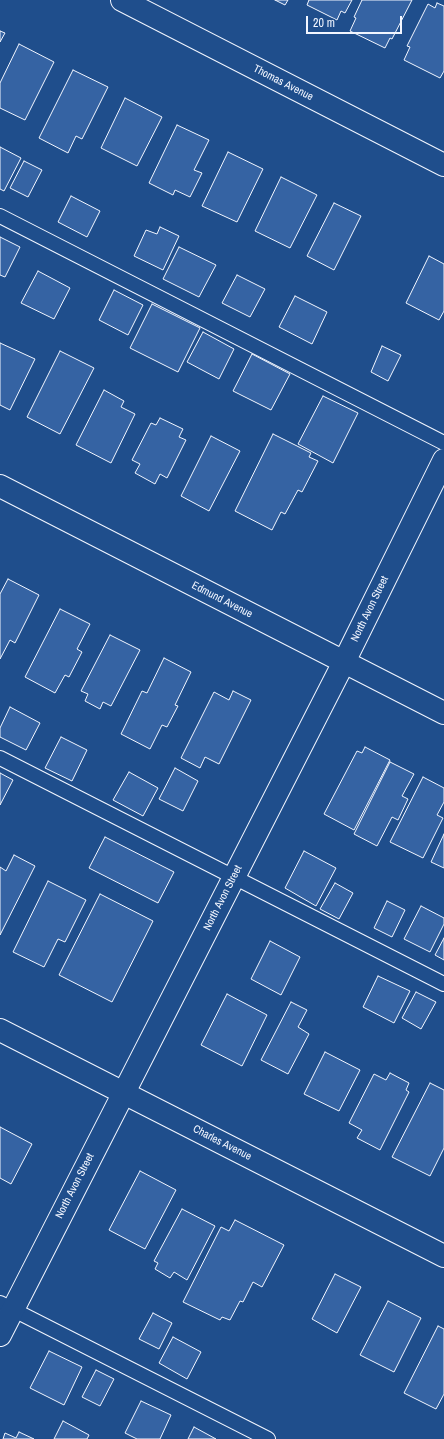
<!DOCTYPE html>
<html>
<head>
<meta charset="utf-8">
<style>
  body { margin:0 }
  #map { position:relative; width:444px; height:1439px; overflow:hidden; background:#1f4e8c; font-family:"Archivo Narrow",sans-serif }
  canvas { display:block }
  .scale { position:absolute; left:306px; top:16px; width:96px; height:18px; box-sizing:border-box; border:2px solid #f2f6ff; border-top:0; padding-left:5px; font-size:12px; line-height:14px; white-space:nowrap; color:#f2f6ff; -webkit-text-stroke:3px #1f4e8c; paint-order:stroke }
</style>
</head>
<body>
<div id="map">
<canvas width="444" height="1439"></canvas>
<div class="scale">20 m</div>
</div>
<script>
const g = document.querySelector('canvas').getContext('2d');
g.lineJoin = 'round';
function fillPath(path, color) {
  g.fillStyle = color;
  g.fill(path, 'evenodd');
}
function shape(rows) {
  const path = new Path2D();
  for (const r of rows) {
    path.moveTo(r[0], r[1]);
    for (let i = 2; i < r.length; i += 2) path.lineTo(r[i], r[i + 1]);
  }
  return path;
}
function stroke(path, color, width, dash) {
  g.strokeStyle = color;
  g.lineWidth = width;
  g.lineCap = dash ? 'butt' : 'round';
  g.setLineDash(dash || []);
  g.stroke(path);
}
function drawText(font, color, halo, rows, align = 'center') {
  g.font = font + ' "Archivo Narrow",sans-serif';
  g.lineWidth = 3;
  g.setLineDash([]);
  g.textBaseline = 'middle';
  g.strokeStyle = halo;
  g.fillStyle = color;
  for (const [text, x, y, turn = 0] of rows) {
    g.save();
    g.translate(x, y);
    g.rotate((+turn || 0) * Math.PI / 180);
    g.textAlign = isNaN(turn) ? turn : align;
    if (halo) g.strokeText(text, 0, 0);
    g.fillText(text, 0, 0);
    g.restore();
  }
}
const building = shape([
  [275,0,288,0,285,5,275,0],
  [309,0,352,0,345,13,341,11,337,20,307,5,309,0],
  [362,0,412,0,392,39,390,38,385,48,350,31,356,18,354,17,362,0],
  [437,3,444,6,444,71,440,78,404,60,410,47,407,46,428,4,435,8,437,3],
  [0,31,5,33,0,42,0,31],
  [19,44,54,62,25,120,0,108,0,83,19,44],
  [73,70,108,87,82,139,76,136,68,153,39,138,73,70],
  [125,98,162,117,137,166,101,148,125,98],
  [177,125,209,140,194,170,202,173,190,197,175,190,173,195,149,183,177,125],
  [0,147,21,158,4,191,0,189,0,147],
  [228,152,263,169,237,222,202,206,228,152],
  [24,161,42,170,28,197,10,188,24,161],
  [281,177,317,195,290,248,255,231,281,177],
  [71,196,100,211,87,237,58,222,71,196],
  [334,203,361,216,334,270,307,256,334,203],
  [160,227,179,236,163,270,134,256,146,230,157,234,160,227],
  [0,237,20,247,5,277,0,275,0,237],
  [179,247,216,265,199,297,163,279,179,247],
  [429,256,444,264,444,311,439,320,406,303,429,256],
  [38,271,70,288,54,319,21,303,38,271],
  [237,275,265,289,250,317,222,303,237,275],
  [114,290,143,305,128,335,99,320,114,290],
  [295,296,327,312,312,344,279,327,295,296],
  [152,304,200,328,178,372,130,348,152,304],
  [203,332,234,349,219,379,187,362,203,332],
  [0,343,35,359,10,410,0,405,0,343],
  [382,346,401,355,388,381,371,372,382,346],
  [60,351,94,368,60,434,27,417,60,351],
  [252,354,290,374,271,410,233,391,252,354],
  [104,390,124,401,121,407,135,414,111,463,76,445,104,390],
  [323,396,358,413,333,463,298,444,323,396],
  [160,418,183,429,179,437,186,440,167,478,160,474,155,484,135,473,140,464,132,460,151,423,156,425,160,418],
  [273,434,311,453,309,457,318,461,302,492,298,490,285,514,281,512,272,530,235,511,273,434],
  [211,436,240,451,209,511,181,496,211,436],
  [8,579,39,595,15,643,10,640,0,659,0,594,8,579],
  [60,609,90,624,77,649,82,652,69,677,65,675,55,693,25,677,60,609],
  [110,635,140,650,111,706,103,702,100,709,85,701,88,694,81,691,110,635],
  [164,658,191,672,175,705,178,706,167,727,162,725,150,749,121,734,142,691,147,693,164,658],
  [233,691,251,700,219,764,205,757,200,768,181,758,214,692,229,700,233,691],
  [10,707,40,723,26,750,0,737,0,728,10,707],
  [61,737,87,750,72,781,45,768,61,737],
  [365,747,390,760,354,830,324,814,357,751,362,753,365,747],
  [390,762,414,774,402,796,408,799,398,820,392,817,377,846,354,834,390,762],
  [175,768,198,781,183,811,159,799,175,768],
  [129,772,158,788,143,816,113,800,129,772],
  [0,773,13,780,0,805,0,773],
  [423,777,444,788,444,802,437,815,443,818,423,858,390,842,423,777],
  [444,834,444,868,431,862,444,834],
  [105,837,174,872,158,903,89,868,105,837],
  [304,851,336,868,316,906,285,888,304,851],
  [14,855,35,866,0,935,0,867,6,871,14,855],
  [48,881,86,900,65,942,58,939,44,967,13,952,48,881],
  [335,883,353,893,339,919,320,909,335,883],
  [100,894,153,921,112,1002,59,975,100,894],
  [387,901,405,910,392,937,374,928,387,901],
  [421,906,444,918,444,924,430,952,404,939,421,906],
  [444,938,444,960,435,955,444,938],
  [270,941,300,957,281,995,251,979,270,941],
  [378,976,410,991,394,1023,363,1007,378,976],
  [416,992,436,1002,421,1029,402,1018,416,992],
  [227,994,267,1015,242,1066,201,1045,227,994],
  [291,1002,307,1010,298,1027,309,1034,288,1074,261,1060,291,1002],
  [325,1052,360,1070,339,1111,304,1094,325,1052],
  [390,1073,409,1083,406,1090,409,1092,380,1150,357,1138,362,1130,349,1123,374,1074,386,1080,390,1073],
  [430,1083,444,1090,444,1148,430,1176,392,1157,430,1083],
  [0,1127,32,1144,11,1184,0,1178,0,1127],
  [140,1171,176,1190,145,1249,109,1230,140,1171],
  [182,1209,215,1226,187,1280,174,1272,170,1278,155,1269,158,1263,154,1261,182,1209],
  [235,1220,284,1245,262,1287,253,1282,243,1302,240,1301,230,1320,222,1317,220,1320,183,1302,221,1227,229,1231,235,1220],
  [335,1274,361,1287,337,1333,312,1319,335,1274],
  [388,1301,421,1318,394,1372,360,1355,388,1301],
  [153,1313,172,1323,159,1349,139,1339,153,1313],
  [438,1326,444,1329,444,1394,436,1409,404,1393,438,1326],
  [173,1337,201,1352,187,1379,159,1363,173,1337],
  [49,1351,82,1367,64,1405,30,1388,49,1351],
  [96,1370,114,1379,100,1406,82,1397,96,1370],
  [141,1401,171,1415,160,1439,137,1439,125,1433,141,1401],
  [63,1421,89,1435,87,1439,54,1439,63,1421],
  [194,1427,216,1439,188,1439,194,1427],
  [19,1432,34,1439,3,1439,5,1433,16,1438,19,1432]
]);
fillPath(building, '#3563a3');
stroke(building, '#f2f6ff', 1);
const service = shape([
  [0,216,444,443],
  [0,758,444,984],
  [0,1303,268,1439]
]);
const minor = shape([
  [0,486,444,713],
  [0,1030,444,1256],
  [0,1335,344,662,444,460]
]);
const tertiary = shape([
  [122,0,444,165]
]);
stroke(service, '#f2f6ff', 16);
stroke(minor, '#f2f6ff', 24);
stroke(tertiary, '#f2f6ff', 24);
stroke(service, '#1f4e8c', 14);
stroke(minor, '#1f4e8c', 22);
stroke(tertiary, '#1f4e8c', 22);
drawText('11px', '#f2f6ff', '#1f4e8c', [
  ["Thomas Avenue",283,83,27],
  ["Edmund Avenue",222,600,27],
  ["North Avon Street",370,609,-64],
  ["North Avon Street",223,898,-63],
  ["Charles Avenue",222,1143,27],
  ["North Avon Street",75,1186,-63]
]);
</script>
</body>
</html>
